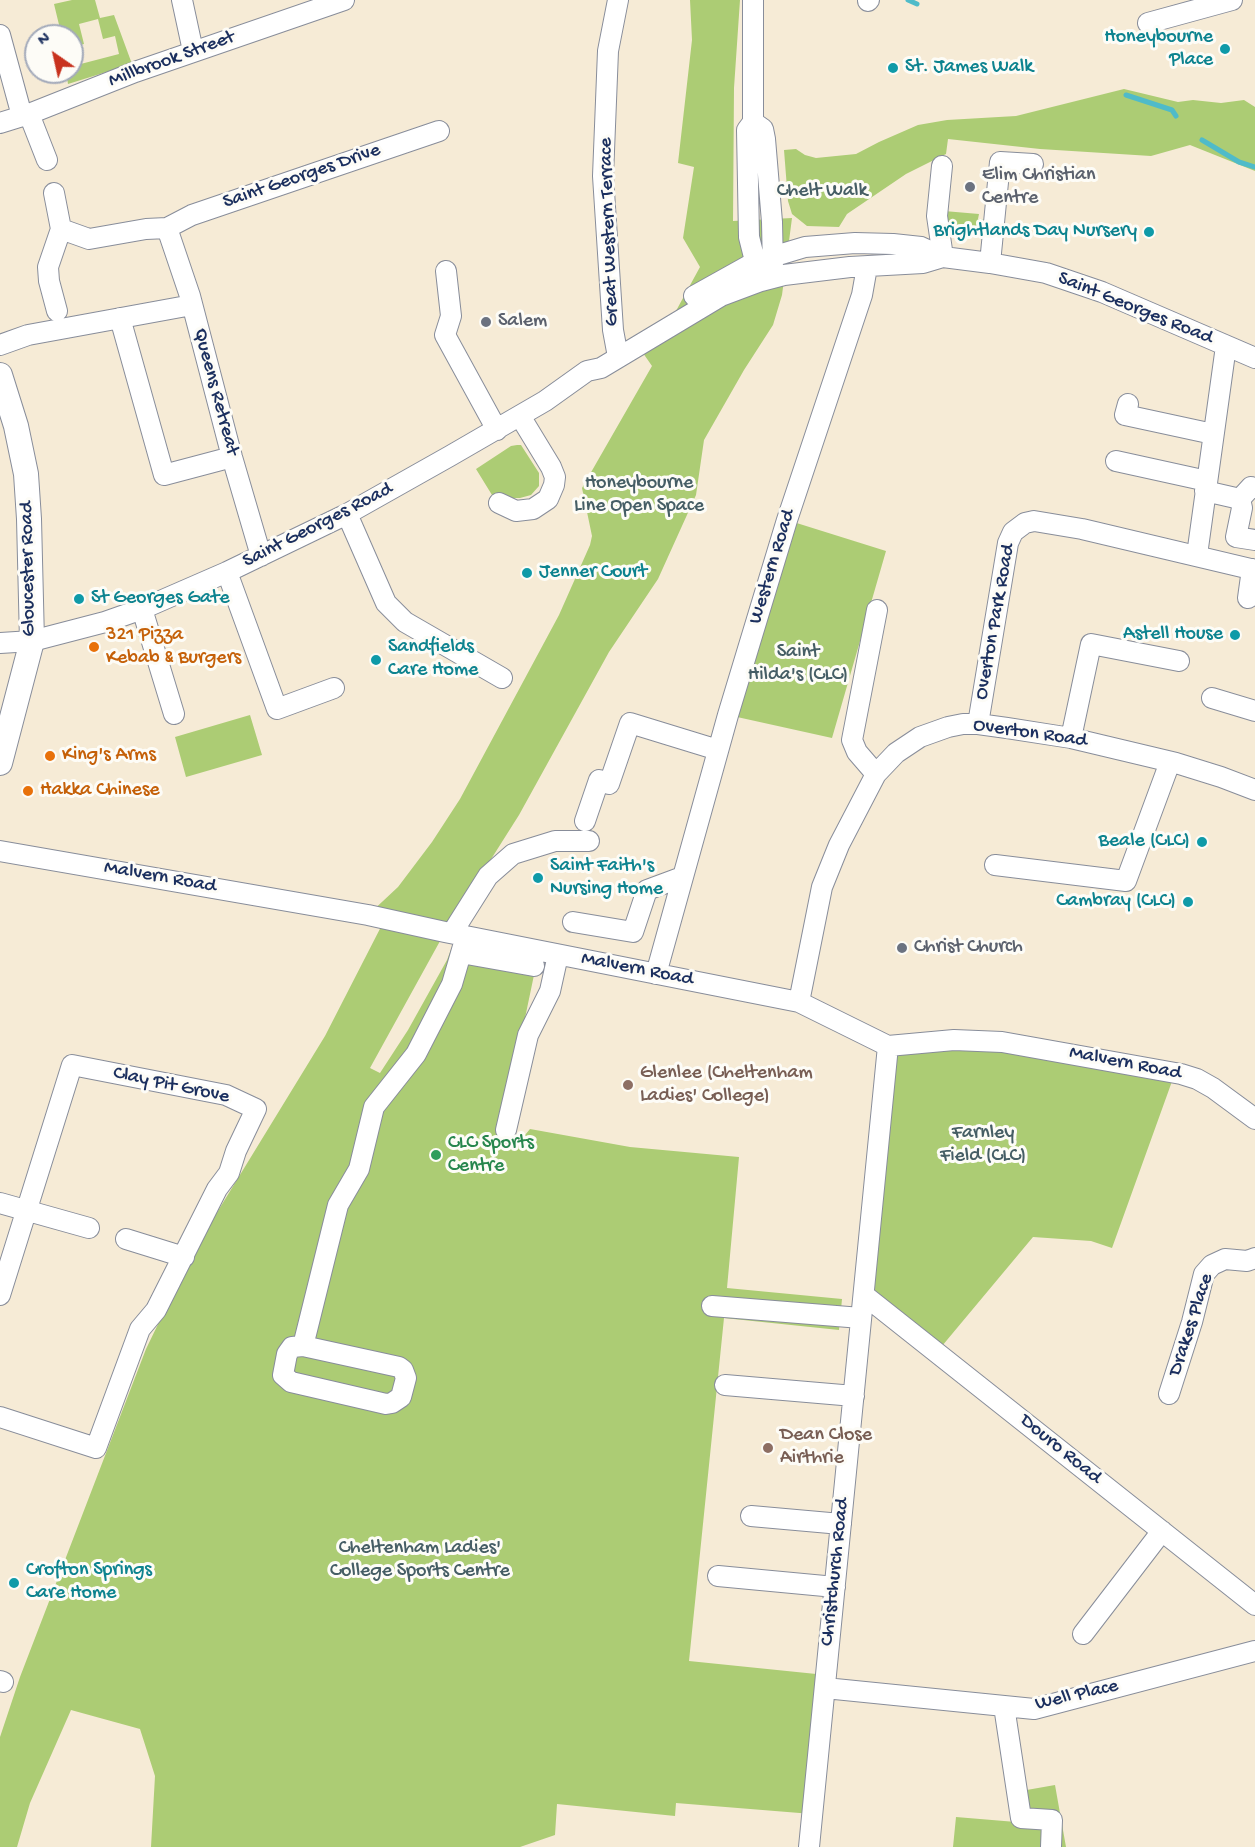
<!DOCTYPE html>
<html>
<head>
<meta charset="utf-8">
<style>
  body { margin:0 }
  #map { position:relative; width:1255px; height:1847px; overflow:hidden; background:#f6ebd6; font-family:"Gochi Hand",sans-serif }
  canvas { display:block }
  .north { position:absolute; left:24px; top:24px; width:60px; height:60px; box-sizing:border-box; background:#fdfcf7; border:2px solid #a3aaba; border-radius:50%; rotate:326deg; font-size:16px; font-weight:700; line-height:24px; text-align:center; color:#1b2f5e }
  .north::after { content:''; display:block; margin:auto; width:21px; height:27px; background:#c8321e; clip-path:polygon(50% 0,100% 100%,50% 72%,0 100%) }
</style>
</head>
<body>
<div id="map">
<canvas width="1255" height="1847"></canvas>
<div class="north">N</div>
</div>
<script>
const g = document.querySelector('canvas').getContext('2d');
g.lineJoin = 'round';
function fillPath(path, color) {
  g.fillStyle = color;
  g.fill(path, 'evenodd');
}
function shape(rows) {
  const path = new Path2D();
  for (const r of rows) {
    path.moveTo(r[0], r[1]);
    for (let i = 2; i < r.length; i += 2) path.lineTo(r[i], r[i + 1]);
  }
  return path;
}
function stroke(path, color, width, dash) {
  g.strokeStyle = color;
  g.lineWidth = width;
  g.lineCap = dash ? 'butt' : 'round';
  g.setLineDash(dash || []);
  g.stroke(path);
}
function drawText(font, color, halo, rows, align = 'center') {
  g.font = font + ' "Gochi Hand",sans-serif';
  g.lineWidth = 6;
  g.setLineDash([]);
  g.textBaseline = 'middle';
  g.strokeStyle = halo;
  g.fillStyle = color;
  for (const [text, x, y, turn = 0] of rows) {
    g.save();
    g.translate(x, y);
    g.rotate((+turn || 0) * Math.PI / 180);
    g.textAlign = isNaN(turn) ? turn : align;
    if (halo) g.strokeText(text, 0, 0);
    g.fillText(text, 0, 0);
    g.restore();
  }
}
fillPath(shape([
  [72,0,95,0,100,18,114,15,132,64,68,84,66,72,72,72,72,64,73,66,119,54,115,36,103,39,98,19,79,24,84,44,72,47,72,36,58,36,61,33,54,4],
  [690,0,740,0,734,88,733,221,792,218,782,295,773,325,744,370,704,440,696,495,658,579,609,652,519,815,445,932,370,1068,380,1073,408,1030,447,960,457,934,539,951,501,1133,525,1135,530,1129,630,1147,739,1157,727,1288,842,1299,839,1330,724,1318,689,1661,826,1675,812,1814,676,1803,675,1816,557,1804,555,1835,520,1847,151,1847,155,1776,140,1729,71,1710,30,1803,17,1847,0,1847,0,1737,20,1677,146,1349,194,1250,325,1036,385,919,368,915,398,887,432,842,460,799,559,615,590,545,592,536,582,488,652,366,636,343,671,320,700,267,683,238,694,167,678,163,692,40],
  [1124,89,1178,102,1193,100,1221,103,1244,100,1255,107,1255,171,1190,145,1151,156,1040,149,948,139,946,154,906,174,847,214,839,227,807,226,792,214,788,201,784,150,796,149,805,155,816,158,856,154,879,142,918,125,947,120,1016,116],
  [944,211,979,214,978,219,985,220,984,234,943,230],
  [517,445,521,445,539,473,539,486,531,495,520,498,511,498,492,495,476,469,511,446],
  [787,520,886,551,832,738,728,715],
  [250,715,262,755,186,777,175,737],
  [954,1040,1175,1073,1112,1248,1091,1241,1033,1237,937,1352,864,1295,888,1046],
  [1055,1785,1066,1847,953,1847,956,1817,1016,1822,1021,1791]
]), '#accc74');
stroke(shape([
  [908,0,917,4],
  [1126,95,1172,110,1176,116],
  [1202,140,1239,162,1255,167]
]), '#4fbbc9', 5);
const minor = shape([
  [182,0,193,51],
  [753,0,753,122,747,130,749,237,758,273],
  [868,1,869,0],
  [1148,23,1232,0],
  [0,35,22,116],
  [29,114,47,160],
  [753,122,763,129,765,139,772,222,773,269],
  [0,123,29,114,135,72,344,0],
  [942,166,937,216,943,257],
  [54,193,61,229],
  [167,228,190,296,232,457,261,556],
  [990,263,1000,162,1033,164],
  [446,271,451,316,445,335,497,430],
  [694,296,755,262,805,247,855,243,893,244,921,247,943,257,990,263,1046,273,1102,292,1255,358],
  [57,311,49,281,48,267,61,229,89,239,146,229,167,228,192,215,439,131],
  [120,318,164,475,232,457],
  [0,345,28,335,192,305],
  [618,357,613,330,603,176,608,51,618,0],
  [1128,404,1125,415,1213,434],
  [1116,461,1207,481],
  [1205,491,1240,499,1251,487,1255,488],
  [1240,499,1242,508,1236,537,1255,540],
  [499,503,516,511,533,509,548,499,554,485,555,477,551,467,520,416],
  [347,514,386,603,405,622,502,678],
  [1197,555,1226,346],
  [227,572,277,709,334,688],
  [1248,598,1252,569],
  [142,609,174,714],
  [0,643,32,641,105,622,142,609,227,572,347,514,450,456,545,401,587,371,601,368,721,296,761,281,784,275,850,267,923,263,943,257],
  [1212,698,1255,711],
  [978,724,1008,543,1013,532,1025,523,1034,521,1082,529,1255,570],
  [1071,738,1091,644,1179,661],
  [876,774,857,752,852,740,877,610],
  [585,821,599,780,609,784,630,723,718,750],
  [0,851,368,915,445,932,799,1002,888,1046,954,1040,1002,1042,1181,1074,1197,1079,1213,1088,1255,1119],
  [995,865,1126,881,1170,762],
  [573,922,633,932,647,890,682,877],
  [452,933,488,876,513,854,555,841,589,841],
  [461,953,534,966],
  [656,974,728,715,787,520,862,295,867,267],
  [799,1002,822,887,839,845,876,774,896,753,920,737,948,727,963,724,978,724,1007,728,1071,738,1176,763,1221,777,1255,790],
  [506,1130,528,1035,550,991,558,955],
  [0,1203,89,1228],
  [126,1239,184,1257],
  [0,1295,72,1065,226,1095,256,1109,236,1151,229,1173,217,1189,156,1310,140,1329,96,1448,0,1417],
  [864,1295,1255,1605],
  [712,1306,861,1318],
  [303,1346,292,1347,287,1354,283,1375,291,1382,386,1404,392,1403,401,1397,406,1378,403,1370,399,1367,303,1346,338,1205,359,1169,374,1107,416,1054,452,984,466,936],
  [725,1385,854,1396],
  [1169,1394,1192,1322,1204,1274,1212,1265,1225,1259,1247,1261,1255,1258],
  [751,1516,841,1524],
  [718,1576,835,1587],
  [1083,1634,1162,1531],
  [0,1681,3,1682],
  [825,1688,1034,1709,1255,1651],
  [1004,1706,1021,1818,1052,1820,1051,1847],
  [809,1847,888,1046]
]);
const major = shape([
  [0,375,16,426,26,474,29,519,32,641,0,763]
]);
stroke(minor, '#888d9a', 22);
stroke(major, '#888d9a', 26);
stroke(minor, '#fff', 20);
stroke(major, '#fff', 24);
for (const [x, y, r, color] of [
  [1225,49,6,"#0f9aa8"],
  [893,68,6,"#0f9aa8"],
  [970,187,6,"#6b7280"],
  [1149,232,6,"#0f9aa8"],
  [486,322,6,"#6b7280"],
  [527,573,6,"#0f9aa8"],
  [79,599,6,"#0f9aa8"],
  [1235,635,6,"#0f9aa8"],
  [94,647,6,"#e8710a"],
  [376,660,6,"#0f9aa8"],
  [50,756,6,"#e8710a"],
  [28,791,6,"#e8710a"],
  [1202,842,6,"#0f9aa8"],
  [538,878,6,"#0f9aa8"],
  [1188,902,6,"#0f9aa8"],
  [902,948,6,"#6b7280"],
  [628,1085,6,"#8d6e63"],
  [436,1155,6,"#2e9e5b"],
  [768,1448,6,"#8d6e63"],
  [14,1583,6,"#0f9aa8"]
]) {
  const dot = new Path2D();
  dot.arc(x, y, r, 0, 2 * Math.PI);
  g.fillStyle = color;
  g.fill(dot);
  stroke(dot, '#fdfcf7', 2);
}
drawText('20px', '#0d838f', '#fdfcf7', [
  ["Honeybourne",1213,38,"right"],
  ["Place",1213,61,"right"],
  ["St. James Walk",905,68],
  ["Brightlands Day Nursery",1137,232,"right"],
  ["Jenner Court",539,573],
  ["St Georges Gate",91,599],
  ["Astell House",1223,635,"right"],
  ["Sandfields",388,648],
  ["Care Home",388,671],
  ["Beale (CLC)",1190,842,"right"],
  ["Saint Faith's",550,867],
  ["Nursing Home",550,890],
  ["Cambray (CLC)",1176,902,"right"],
  ["Crofton Springs",26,1571],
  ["Care Home",26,1594]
], 'left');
drawText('20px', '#1b2f5e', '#fdfcf7', [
  ["Millbrook Street",172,60,-20],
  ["Saint Georges Drive",302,177,-19],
  ["Great Western Terrace",610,232,-92],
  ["Saint Georges Road",1135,309,22],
  ["Queens Retreat",215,392,75],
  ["Saint Georges Road",318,526,-27],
  ["Western Road",773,567,-73],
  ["Gloucester Road",29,569,-91],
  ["Overton Park Road",996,622,-80],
  ["Overton Road",1030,734,8],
  ["Malvern Road",160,878,10],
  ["Malvern Road",637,970,11],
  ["Malvern Road",1125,1064,11],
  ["Clay Pit Grove",171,1086,12],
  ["Drakes Place",1192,1325,-72],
  ["Douro Road",1060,1450,39],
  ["Christchurch Road",836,1572,-84],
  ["Well Place",1077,1696,-13]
]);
drawText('20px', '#5b616d', '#fdfcf7', [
  ["Elim Christian",982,176],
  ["Centre",982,199],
  ["Salem",498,322],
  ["Christ Church",914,948]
], 'left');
drawText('20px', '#465e65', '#fdfcf7', [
  ["Chelt Walk",822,192],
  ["Honeybourne",639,484],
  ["Line Open Space",639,507],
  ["Saint",798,653],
  ["Hilda's (CLC)",798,676],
  ["Farnley",983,1134],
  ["Field (CLC)",983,1157],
  ["Cheltenham Ladies'",420,1549],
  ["College Sports Centre",420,1572]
]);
drawText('20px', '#c56008', '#fdfcf7', [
  ["321 Pizza",106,636],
  ["Kebab & Burgers",106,659],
  ["King's Arms",62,756],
  ["Hakka Chinese",40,791]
], 'left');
drawText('20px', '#785e54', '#fdfcf7', [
  ["Glenlee (Cheltenham",640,1074],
  ["Ladies' College)",640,1097],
  ["Dean Close",780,1436],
  ["Airthrie",780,1459]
], 'left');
drawText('20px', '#27864d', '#fdfcf7', [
  ["CLC Sports",448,1144],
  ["Centre",448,1167]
], 'left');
</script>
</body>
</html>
